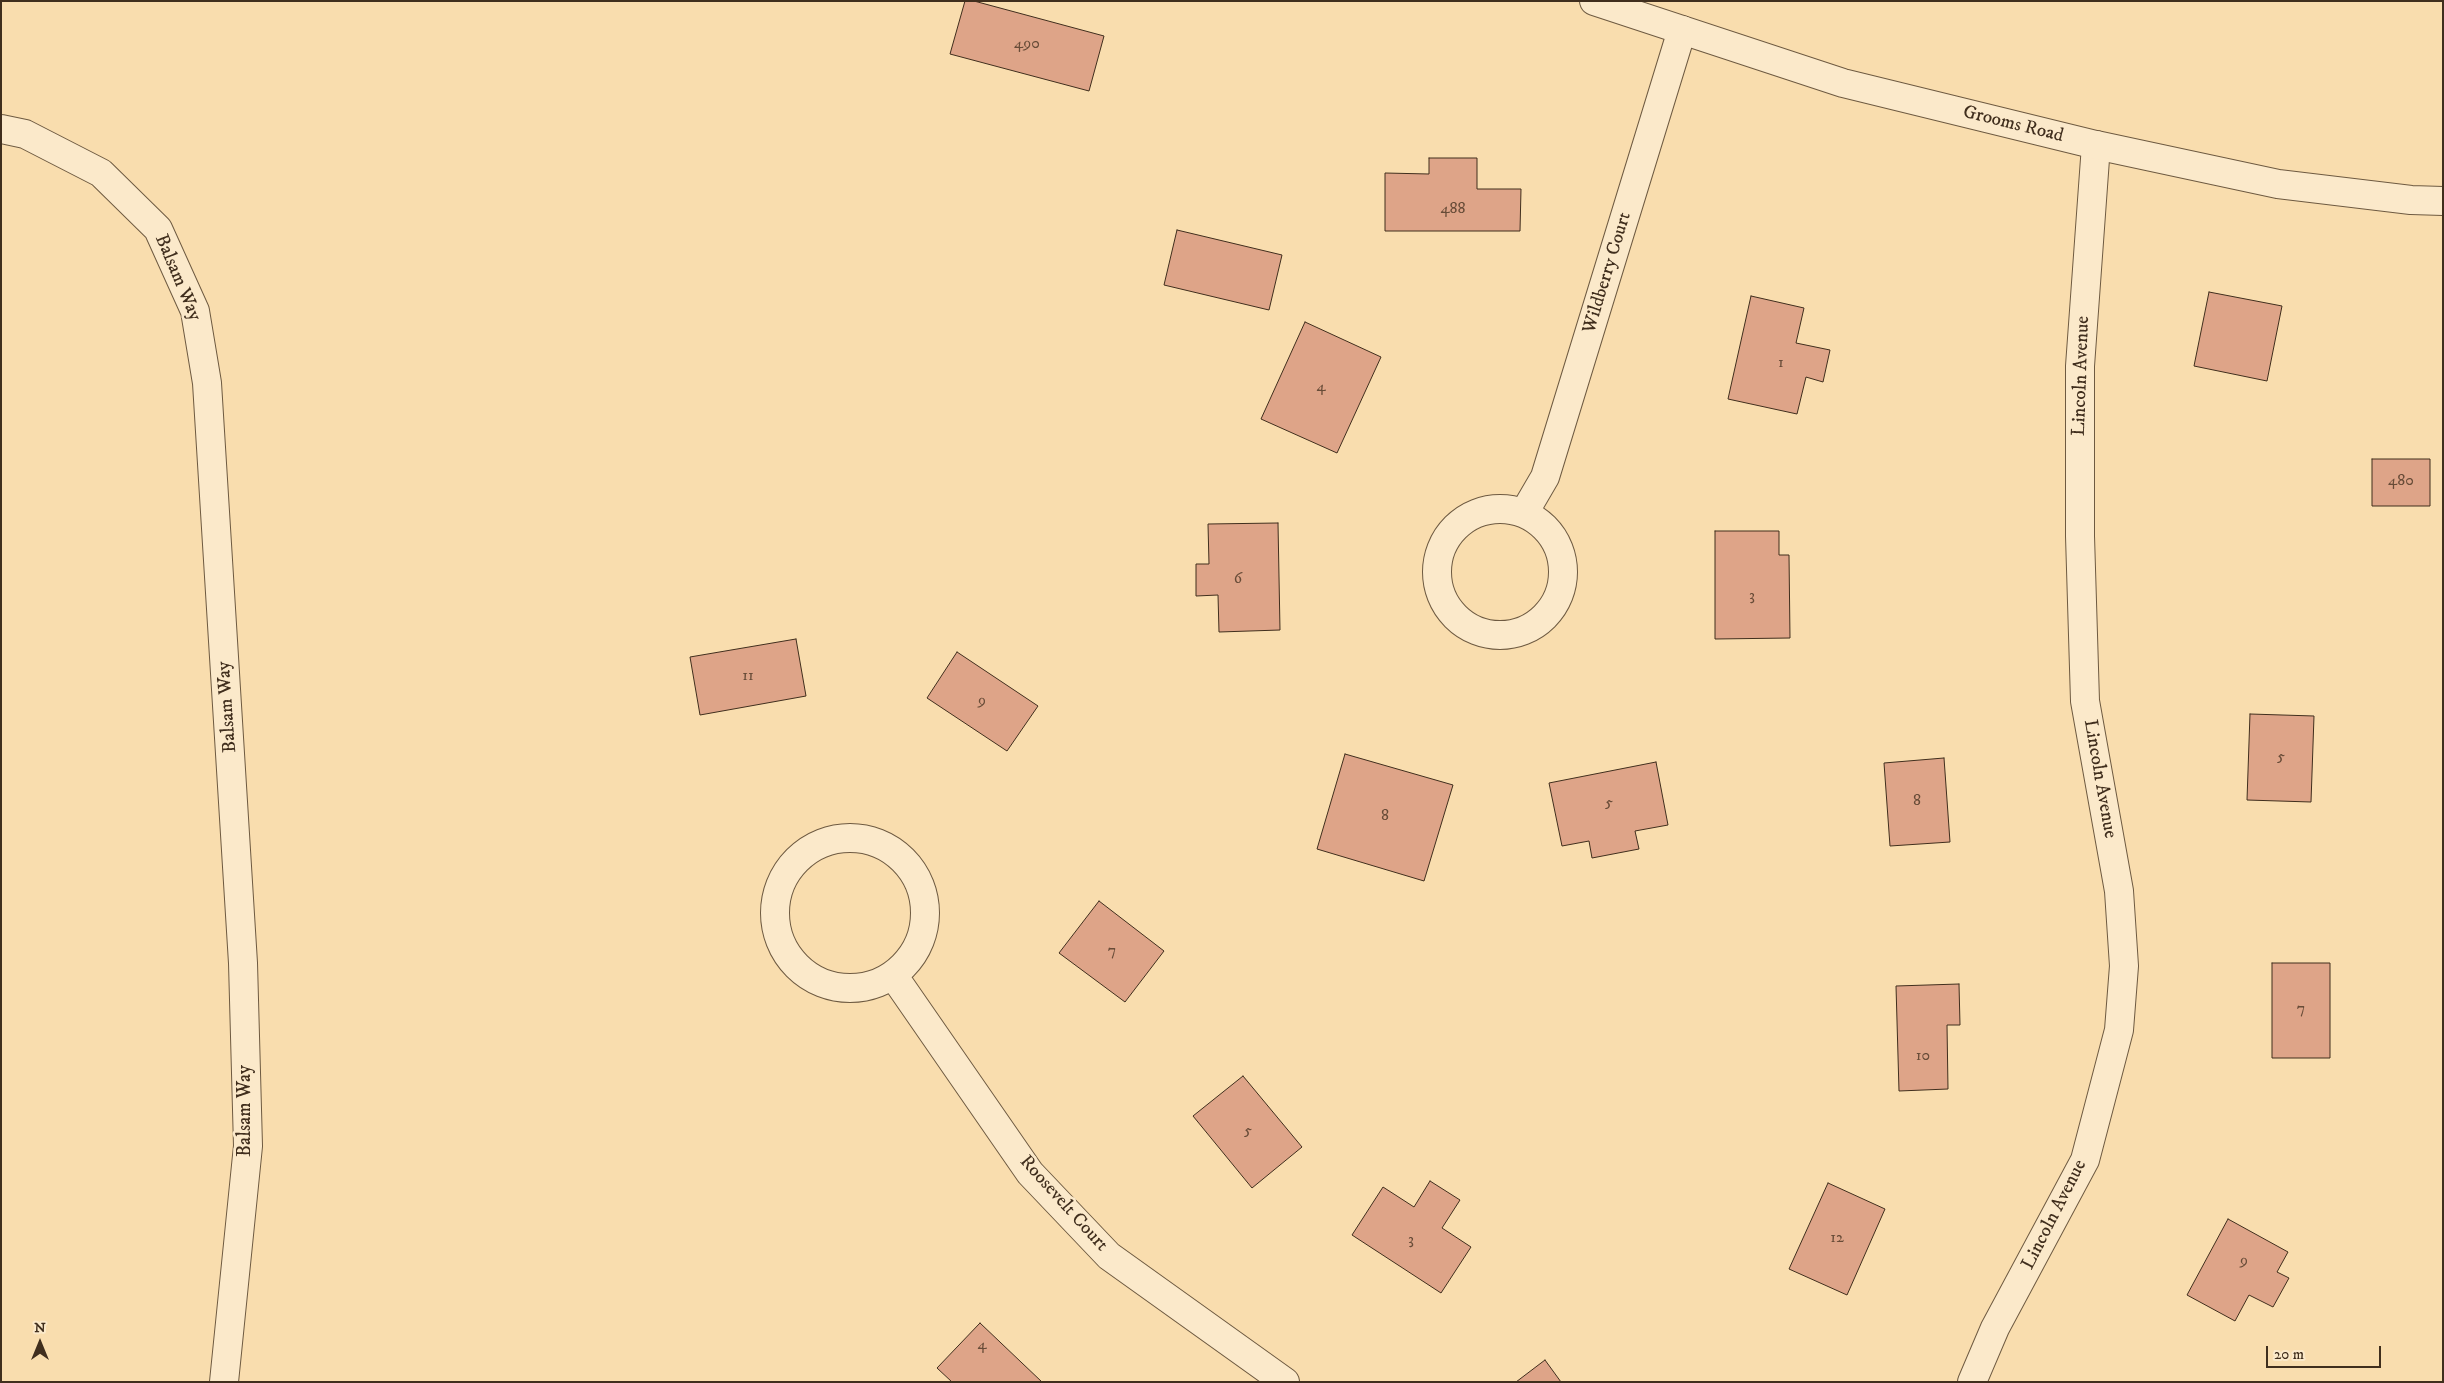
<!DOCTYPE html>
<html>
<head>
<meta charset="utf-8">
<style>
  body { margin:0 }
  #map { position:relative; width:2444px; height:1383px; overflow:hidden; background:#f9ddae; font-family:"IM FELL DW Pica",serif }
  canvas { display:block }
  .frame { position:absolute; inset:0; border:2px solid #402e1d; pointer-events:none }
  .north { position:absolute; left:15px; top:1318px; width:50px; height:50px; -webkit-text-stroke:4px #fbe9ca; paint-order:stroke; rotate:0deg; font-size:14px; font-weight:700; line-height:20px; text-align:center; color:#402e1d }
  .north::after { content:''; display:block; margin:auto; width:18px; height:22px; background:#402e1d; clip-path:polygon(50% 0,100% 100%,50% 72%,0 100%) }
  .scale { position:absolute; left:2266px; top:1346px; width:115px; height:22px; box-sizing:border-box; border:2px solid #402e1d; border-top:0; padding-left:6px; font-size:15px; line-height:18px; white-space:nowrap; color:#402e1d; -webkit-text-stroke:4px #fbe9ca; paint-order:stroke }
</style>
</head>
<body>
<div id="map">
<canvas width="2444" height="1383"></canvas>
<div class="frame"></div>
<div class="north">N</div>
<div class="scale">20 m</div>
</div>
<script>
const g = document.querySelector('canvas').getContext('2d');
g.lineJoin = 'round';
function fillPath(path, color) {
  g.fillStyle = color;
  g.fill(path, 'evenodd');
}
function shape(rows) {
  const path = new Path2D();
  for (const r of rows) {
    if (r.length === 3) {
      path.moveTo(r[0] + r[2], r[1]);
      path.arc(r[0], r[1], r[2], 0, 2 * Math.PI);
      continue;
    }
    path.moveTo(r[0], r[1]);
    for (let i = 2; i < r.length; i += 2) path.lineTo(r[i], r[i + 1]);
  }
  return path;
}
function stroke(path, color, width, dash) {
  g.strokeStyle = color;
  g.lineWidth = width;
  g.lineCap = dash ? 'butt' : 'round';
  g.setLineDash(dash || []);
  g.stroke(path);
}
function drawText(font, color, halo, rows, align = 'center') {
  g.font = font + ' "IM FELL DW Pica",serif';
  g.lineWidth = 5;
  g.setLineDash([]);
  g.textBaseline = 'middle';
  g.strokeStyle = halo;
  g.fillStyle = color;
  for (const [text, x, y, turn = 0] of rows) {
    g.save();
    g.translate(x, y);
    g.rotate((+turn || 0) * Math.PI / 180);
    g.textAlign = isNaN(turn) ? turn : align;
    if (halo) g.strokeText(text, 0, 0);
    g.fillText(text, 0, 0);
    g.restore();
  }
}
const building = shape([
  [965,1,974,1,1104,36,1089,91,950,54,965,1],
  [1429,158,1477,158,1477,189,1521,189,1520,231,1385,231,1385,173,1429,174,1429,158],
  [1177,230,1282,255,1269,310,1164,285,1177,230],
  [2209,292,2282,306,2267,381,2194,366,2209,292],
  [1751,296,1804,308,1796,343,1830,350,1823,382,1806,377,1797,414,1728,399,1751,296],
  [1305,322,1381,357,1337,453,1261,419,1305,322],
  [2372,459,2430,459,2430,506,2372,506,2372,459],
  [1278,523,1280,630,1219,632,1218,595,1196,596,1196,564,1209,564,1208,524,1278,523],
  [1715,531,1779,531,1779,555,1789,555,1790,638,1715,639,1715,531],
  [796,639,806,696,700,715,690,657,796,639],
  [957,652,1038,706,1007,751,927,698,957,652],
  [2250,714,2314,716,2311,802,2247,800,2250,714],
  [1345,754,1453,785,1424,881,1317,849,1345,754],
  [1944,758,1950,842,1890,846,1884,763,1944,758],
  [1656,762,1668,825,1635,831,1639,849,1592,858,1589,841,1562,846,1549,783,1656,762],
  [1099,901,1164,951,1125,1002,1059,953,1099,901],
  [2272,963,2330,963,2330,1058,2272,1058,2272,963],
  [1959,984,1960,1025,1947,1025,1948,1089,1899,1091,1896,986,1959,984],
  [1243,1076,1302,1147,1252,1188,1193,1116,1243,1076],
  [1430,1181,1460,1200,1442,1228,1471,1247,1441,1293,1352,1235,1383,1187,1414,1207,1430,1181],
  [1828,1183,1885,1209,1847,1295,1789,1269,1828,1183],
  [2228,1219,2288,1252,2277,1272,2289,1278,2273,1307,2249,1295,2235,1321,2187,1295,2228,1219],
  [980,1323,1042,1382,952,1382,937,1368,980,1323],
  [1545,1360,1561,1382,1516,1382,1545,1360]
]);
fillPath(building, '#dea488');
stroke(building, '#402e1d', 1);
const minor = shape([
  [1,129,25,134,101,173,158,229,195,311,207,383,243,963,248,1146,224,1382],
  [1500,572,63],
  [1524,513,1545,477,1682,30],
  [850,913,75],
  [893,975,1030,1173,1109,1256,1285,1382],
  [1972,1382,1995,1328,2085,1160,2119,1030,2124,966,2119,891,2085,701,2080,536,2080,366,2096,145]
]);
const tertiary = shape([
  [1594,1,1843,83,2096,145,2278,184,2411,200,2443,201]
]);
stroke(minor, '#6e5a41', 30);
stroke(tertiary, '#6e5a41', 30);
stroke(minor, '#fbe9ca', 28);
stroke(tertiary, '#fbe9ca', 28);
drawText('16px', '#684c38', null, [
  ["490",1027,45],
  ["488",1453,210],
  ["1",1781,364],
  ["4",1321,388],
  ["480",2401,482],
  ["6",1238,580],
  ["3",1752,597],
  ["11",748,677],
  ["9",982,702],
  ["5",2281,758],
  ["8",1917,802],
  ["5",1609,804],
  ["8",1385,817],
  ["7",1112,952],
  ["7",2301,1010],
  ["10",1923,1057],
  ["5",1248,1132],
  ["12",1837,1239],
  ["3",1411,1241],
  ["9",2244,1262],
  ["4",982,1346]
]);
drawText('19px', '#402e1d', '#fbe9ca', [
  ["Grooms Road",2013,125,14],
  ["Wildberry Court",1608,273,-73],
  ["Balsam Way",177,278,67],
  ["Lincoln Avenue",2082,376,-88],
  ["Balsam Way",228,707,-94],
  ["Lincoln Avenue",2099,779,80],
  ["Balsam Way",246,1111,-90],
  ["Roosevelt Court",1063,1204,48],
  ["Lincoln Avenue",2055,1215,-63]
]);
</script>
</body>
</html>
